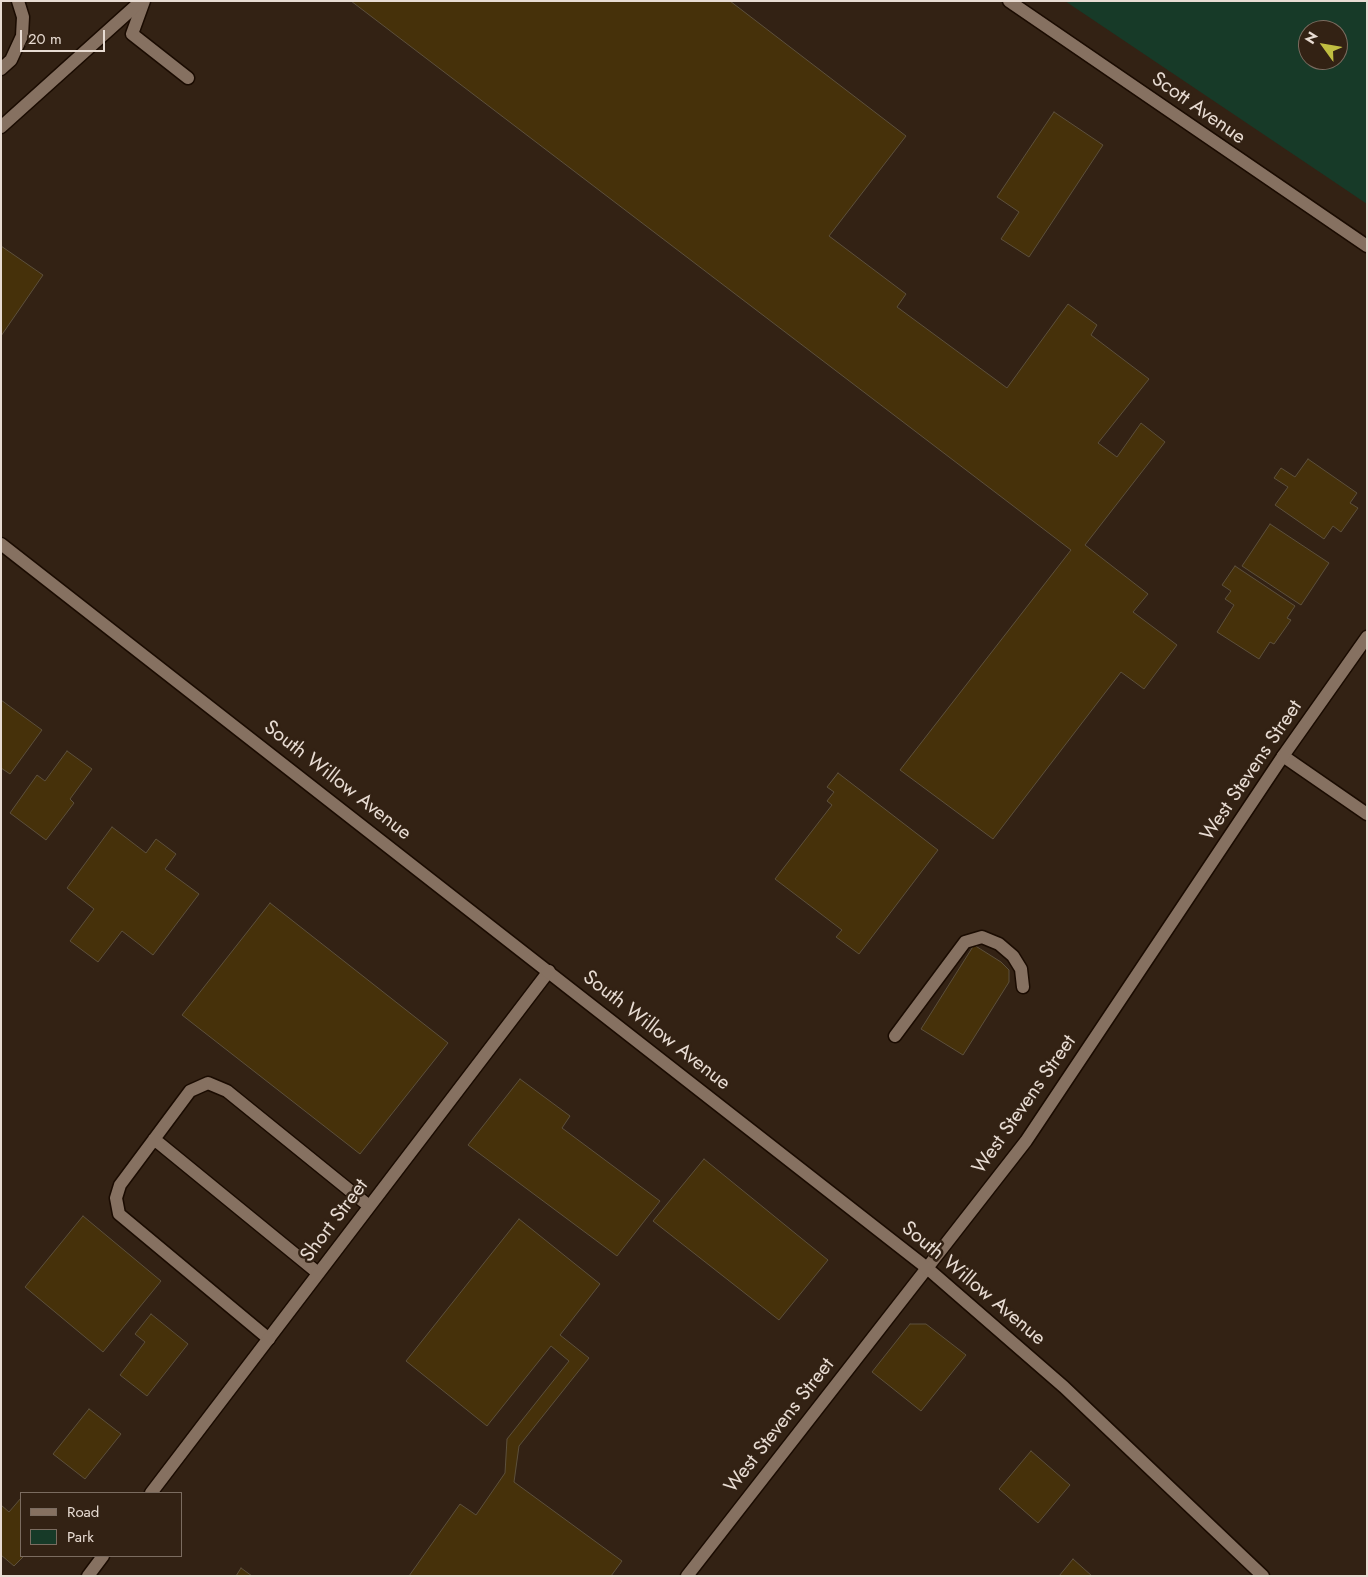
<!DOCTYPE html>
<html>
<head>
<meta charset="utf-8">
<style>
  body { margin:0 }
  #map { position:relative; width:1368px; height:1577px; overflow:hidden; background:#332214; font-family:Jost,sans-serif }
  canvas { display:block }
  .frame { position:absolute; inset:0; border:2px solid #e8dcd3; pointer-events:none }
  .legend { position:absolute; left:20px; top:1492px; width:162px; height:65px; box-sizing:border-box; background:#332214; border:1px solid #7b6c60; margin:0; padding:6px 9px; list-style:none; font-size:15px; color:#e8dcd3 }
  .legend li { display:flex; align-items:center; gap:10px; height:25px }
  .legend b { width:25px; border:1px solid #7b6c60 }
  .north { position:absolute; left:1298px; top:20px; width:50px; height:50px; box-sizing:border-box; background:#332214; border:1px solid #7b6c60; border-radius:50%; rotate:302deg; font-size:14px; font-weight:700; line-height:20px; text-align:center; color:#e8dcd3 }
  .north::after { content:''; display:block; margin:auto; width:18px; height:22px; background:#c0be41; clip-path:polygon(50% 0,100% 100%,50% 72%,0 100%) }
  .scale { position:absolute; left:20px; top:30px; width:85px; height:22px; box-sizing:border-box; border:2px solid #e8dcd3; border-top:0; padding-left:6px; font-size:15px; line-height:18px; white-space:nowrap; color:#e8dcd3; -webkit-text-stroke:4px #332214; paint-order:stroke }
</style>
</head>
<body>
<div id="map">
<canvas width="1368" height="1577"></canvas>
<div class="frame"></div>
<ul class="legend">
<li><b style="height:6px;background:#867161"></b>Road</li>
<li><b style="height:14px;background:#173a28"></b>Park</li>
</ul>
<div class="north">N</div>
<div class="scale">20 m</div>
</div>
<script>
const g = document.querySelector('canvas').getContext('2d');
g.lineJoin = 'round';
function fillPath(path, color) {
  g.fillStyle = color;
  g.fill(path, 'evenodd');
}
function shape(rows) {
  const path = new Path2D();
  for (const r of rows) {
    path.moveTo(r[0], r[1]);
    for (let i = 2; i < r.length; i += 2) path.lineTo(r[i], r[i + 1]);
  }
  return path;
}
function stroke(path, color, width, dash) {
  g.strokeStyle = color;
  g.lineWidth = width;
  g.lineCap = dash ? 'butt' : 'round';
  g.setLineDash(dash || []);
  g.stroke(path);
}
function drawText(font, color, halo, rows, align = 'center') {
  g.font = font + ' Jost,sans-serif';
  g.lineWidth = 5;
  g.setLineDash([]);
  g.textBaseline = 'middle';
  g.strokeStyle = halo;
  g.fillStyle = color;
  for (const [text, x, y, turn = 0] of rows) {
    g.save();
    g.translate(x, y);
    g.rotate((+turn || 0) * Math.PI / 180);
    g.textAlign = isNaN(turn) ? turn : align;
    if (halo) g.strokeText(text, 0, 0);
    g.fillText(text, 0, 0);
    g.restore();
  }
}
fillPath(shape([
  [1065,1,1367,1,1367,204,1327,177],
  [1308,30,1338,30,1338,60,1308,60]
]), '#173a28');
const building = shape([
  [351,1,730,1,906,136,829,236,906,294,897,307,1007,388,1068,304,1097,325,1091,335,1149,379,1098,443,1117,457,1141,423,1165,442,1085,545,1148,594,1133,612,1177,645,1144,689,1121,672,993,839,900,770,1071,550,351,1],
  [1054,112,1103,145,1029,257,1001,239,1019,212,997,197,1054,112],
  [1,246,43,275,1,336,1,246],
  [1308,459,1357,493,1350,503,1358,508,1341,532,1333,526,1324,539,1275,505,1288,487,1274,478,1281,468,1295,477,1308,459],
  [1270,524,1329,563,1301,605,1242,566,1270,524],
  [1235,566,1295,606,1287,618,1291,620,1274,644,1270,642,1259,659,1217,632,1234,605,1225,599,1231,591,1222,585,1235,566],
  [1,700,42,730,10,774,1,768,1,700],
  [67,751,92,769,70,799,74,803,46,840,10,813,37,775,45,781,67,751],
  [838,773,938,850,859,954,836,937,842,930,775,879,832,805,827,801,834,792,827,787,838,773],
  [112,827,146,853,156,839,176,854,165,869,199,894,153,955,122,931,98,962,70,941,94,909,67,888,112,827],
  [270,903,448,1043,360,1154,182,1015,270,903],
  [974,945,1001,962,1009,970,1009,982,963,1055,921,1029,974,945],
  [520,1079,570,1116,562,1128,660,1201,617,1256,468,1145,520,1079],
  [704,1159,828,1260,779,1320,653,1221,704,1159],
  [83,1216,161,1281,103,1352,25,1287,83,1216],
  [519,1219,600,1284,560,1335,589,1358,519,1446,514,1482,622,1561,611,1576,409,1576,460,1504,476,1515,505,1473,507,1439,569,1361,551,1346,487,1426,406,1361,519,1219],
  [151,1314,188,1344,147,1396,120,1375,145,1342,135,1334,151,1314],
  [910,1324,926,1324,966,1355,921,1411,872,1372,910,1324],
  [89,1409,121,1434,85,1479,53,1454,89,1409],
  [1031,1451,1070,1485,1038,1523,999,1489,1031,1451],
  [21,1498,21,1556,24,1556,14,1566,1,1555,1,1505,9,1512,21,1498],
  [1073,1559,1092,1576,1059,1576,1073,1559],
  [241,1568,252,1576,236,1576,241,1568]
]);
fillPath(building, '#46310a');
stroke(building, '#5d503c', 1);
const service = shape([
  [144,1,132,34,188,78],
  [1,69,11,60,22,36,23,17,18,1],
  [895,1036,965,942,982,937,999,944,1013,956,1021,969,1023,987],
  [154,1139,318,1273],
  [269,1339,119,1214,116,1198,120,1185,190,1091,208,1083,227,1091,369,1206]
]);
const minor = shape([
  [1009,1,1367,246],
  [1,127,141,1],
  [1283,756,1367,814],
  [151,1493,549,971],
  [88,1576,103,1556]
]);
const tertiary = shape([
  [687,1576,1026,1141,1283,756,1367,637]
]);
const secondary = shape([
  [1,544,927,1268,1064,1387,1263,1576]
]);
stroke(service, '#1a0b01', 15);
stroke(minor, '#1a0b01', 15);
stroke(tertiary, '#1a0b01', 15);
stroke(secondary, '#1a0b01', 15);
stroke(service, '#867161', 12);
stroke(minor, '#867161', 12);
stroke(tertiary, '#867161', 12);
stroke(secondary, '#867161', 12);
drawText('20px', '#e8dcd3', '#332214', [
  ["Scott Avenue",1198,109,35],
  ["West Stevens Street",1252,771,-56],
  ["South Willow Avenue",337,781,38],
  ["South Willow Avenue",656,1031,38],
  ["West Stevens Street",1025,1105,-55],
  ["Short Street",335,1221,-53],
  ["South Willow Avenue",973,1284,40],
  ["West Stevens Street",780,1426,-52]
]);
</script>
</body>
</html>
